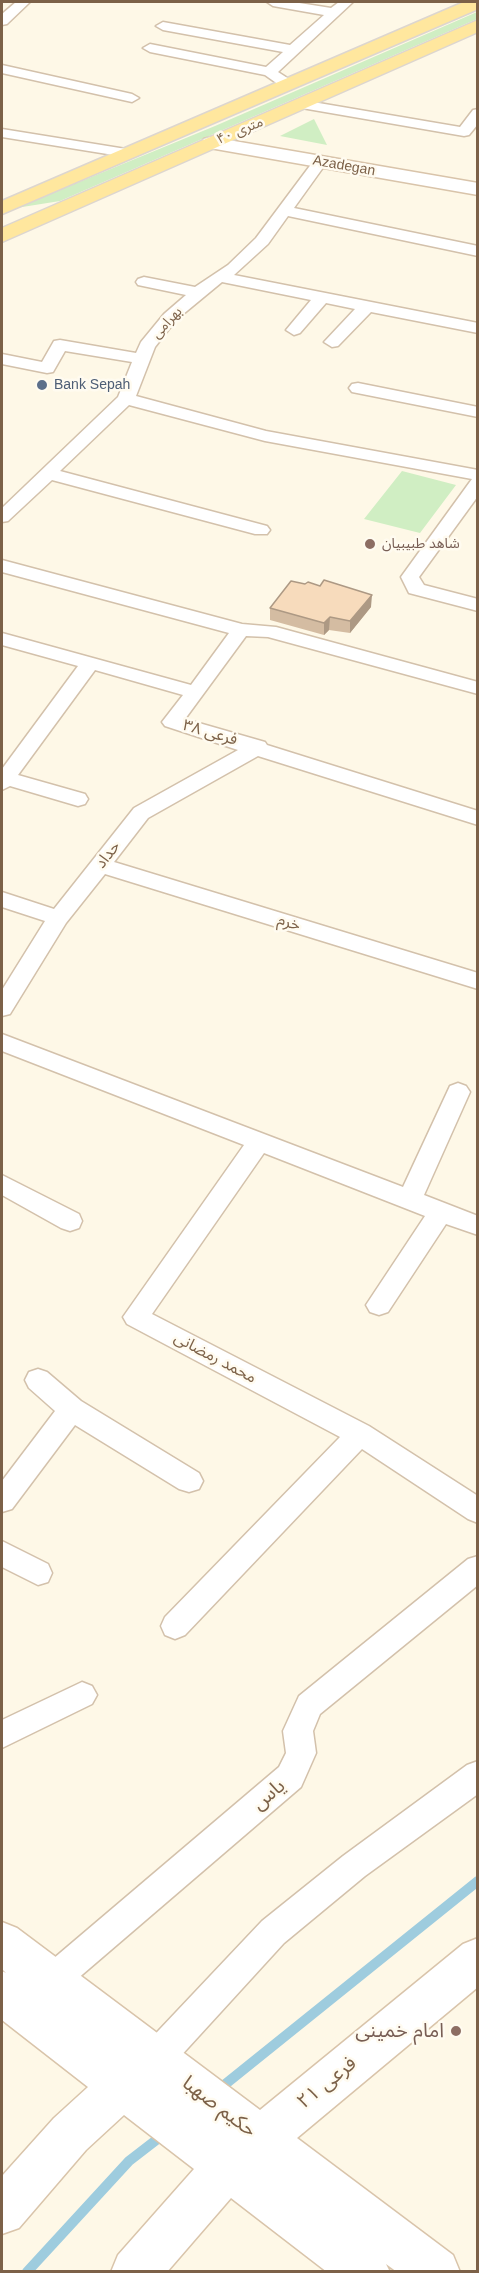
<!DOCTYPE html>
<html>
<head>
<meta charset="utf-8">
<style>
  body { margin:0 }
  #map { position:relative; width:479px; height:2273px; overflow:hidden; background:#fef8e7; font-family:Helvetica,sans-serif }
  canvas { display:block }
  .frame { position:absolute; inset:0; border:3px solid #7c6148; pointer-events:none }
</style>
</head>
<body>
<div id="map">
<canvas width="479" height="2273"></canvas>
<div class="frame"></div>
</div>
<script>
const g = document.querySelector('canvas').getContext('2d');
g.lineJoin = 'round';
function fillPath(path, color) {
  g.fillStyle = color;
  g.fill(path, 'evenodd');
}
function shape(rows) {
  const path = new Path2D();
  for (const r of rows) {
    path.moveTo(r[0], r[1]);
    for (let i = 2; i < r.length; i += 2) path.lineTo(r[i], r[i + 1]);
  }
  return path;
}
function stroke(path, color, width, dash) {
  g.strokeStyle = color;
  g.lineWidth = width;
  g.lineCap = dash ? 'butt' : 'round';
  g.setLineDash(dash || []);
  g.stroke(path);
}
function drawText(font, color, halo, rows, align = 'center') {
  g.font = font + ' Helvetica,"Noto Sans Arabic",sans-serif';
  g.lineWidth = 5;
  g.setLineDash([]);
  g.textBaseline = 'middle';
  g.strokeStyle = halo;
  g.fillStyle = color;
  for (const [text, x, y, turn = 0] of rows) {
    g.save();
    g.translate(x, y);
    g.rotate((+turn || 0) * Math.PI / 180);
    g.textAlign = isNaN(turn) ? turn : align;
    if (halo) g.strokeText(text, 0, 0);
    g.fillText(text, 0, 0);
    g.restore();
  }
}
fillPath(shape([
  [477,12,477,19,60,201,16,208,215,126],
  [314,119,327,145,280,136],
  [402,471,456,485,420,533,364,519]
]), '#d0eec3');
stroke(shape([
  [218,2090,478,1881],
  [27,2272,129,2161,164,2134]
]), '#9eccde', 10);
const street = shape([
  [16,2,30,2,7,24,2,25,2,14,16,2],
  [267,2,293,2,331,8,339,2,353,2,278,72,292,81,294,84,292,87,282,87,265,75,150,52,143,48,150,44,266,67,283,52,163,30,156,26,163,22,290,45,324,15,273,6,267,2],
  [2,65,132,94,139,98,132,102,2,73,2,65],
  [301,100,460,127,473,110,478,109,478,124,469,135,464,136,296,107,294,104,301,100],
  [2,129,126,149,133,153,126,157,2,137,2,129],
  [320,158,327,162,294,208,478,246,478,256,288,216,268,244,234,275,478,323,478,333,371,312,338,346,332,347,324,342,355,309,326,303,300,333,294,335,286,330,311,300,222,282,176,320,155,347,136,396,266,431,478,470,478,496,419,577,424,585,478,599,478,611,409,593,401,577,472,479,265,441,129,405,60,471,267,526,270,530,267,534,255,534,52,480,8,521,2,522,2,508,118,397,132,362,65,351,53,372,47,373,2,364,2,354,42,362,54,341,60,340,136,353,141,342,164,314,186,295,138,285,136,282,138,279,144,277,195,287,228,265,256,238,315,159,320,158],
  [358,383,478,407,478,417,352,392,349,388,352,384,358,383],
  [2,560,242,624,276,627,478,682,478,694,268,637,246,636,185,719,265,742,267,745,478,811,478,825,258,756,148,818,114,862,478,973,478,989,105,874,66,923,10,1014,2,1016,2,990,45,921,2,907,2,892,54,909,134,808,238,750,165,726,162,722,183,695,95,670,18,775,85,794,88,799,85,804,78,806,10,786,2,790,2,769,78,666,2,645,2,633,191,685,229,633,2,572,2,560],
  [2,1034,403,1187,450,1086,458,1083,466,1086,470,1092,424,1195,478,1216,478,1235,446,1224,388,1312,379,1315,370,1312,366,1305,425,1216,264,1153,152,1314,369,1426,478,1496,478,1523,468,1519,362,1449,185,1635,175,1639,165,1635,161,1626,165,1617,340,1437,127,1324,123,1317,244,1145,2,1051,2,1034],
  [2,1175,79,1214,82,1221,79,1228,70,1231,61,1228,2,1195,2,1175],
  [38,1369,47,1372,81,1401,199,1473,203,1481,199,1489,189,1492,179,1489,75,1425,12,1509,2,1512,2,1481,55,1411,29,1388,25,1380,29,1372,38,1369],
  [2,1541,48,1564,52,1573,48,1582,38,1585,2,1567,2,1541],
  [478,1556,478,1585,320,1714,313,1731,316,1753,301,1787,62,1992,51,1997,40,1992,35,1981,40,1970,279,1767,286,1753,283,1731,299,1696,468,1559,478,1556],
  [82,1682,92,1686,97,1695,92,1704,2,1748,2,1720,82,1682],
  [478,1761,478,1794,365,1876,284,1943,167,2071,155,2075,143,2071,139,2059,143,2047,262,1921,343,1856,467,1765,478,1761]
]);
const secondary = shape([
  [211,137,478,183,478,195,204,147,201,143,204,139,211,137],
  [2,1922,17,1928,260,2110,463,1944,478,1938,478,1987,297,2138,453,2255,460,2272,397,2272,386,2264,390,2272,327,2272,231,2198,167,2272,111,2272,118,2255,194,2169,124,2115,86,2150,19,2228,2,2234,2,2176,54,2118,88,2087,2,2020,2,1971,6,1973,2,1969,2,1922]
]);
const primary = shape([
  [464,2,478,2,478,9,2,214,2,201,464,2],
  [478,20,478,32,2,242,2,228,478,20]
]);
stroke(street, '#d3c1ab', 3);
stroke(secondary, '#d9c4aa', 3);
stroke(primary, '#ddd6cf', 3);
fillPath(street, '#fff');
fillPath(secondary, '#fff');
fillPath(primary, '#ffe79e');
fillPath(shape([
  [371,607,350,633,329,630,324,635,270,620,270,608]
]), '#d4bca2');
fillPath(shape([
  [372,595,371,607,350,633,350,621],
  [330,617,329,630,324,635,324,623]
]), '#ad9984');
const building = shape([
  [324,580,372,595,350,621,330,617,324,623,270,608,291,581,305,584,308,582,320,586,324,580]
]);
fillPath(building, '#f7dbbc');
stroke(building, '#ad9984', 1.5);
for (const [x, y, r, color] of [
  [42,385,6,"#5c6f8a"],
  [370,544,6,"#8d6e63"],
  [456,2031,6,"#8d6e63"]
]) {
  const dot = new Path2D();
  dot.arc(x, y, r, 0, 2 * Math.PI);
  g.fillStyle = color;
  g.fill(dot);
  stroke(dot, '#fffbf0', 2);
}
drawText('14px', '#7c6148', '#fffbf0', [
  ["۴۰ متری",240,131,-23],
  ["Azadegan",344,166,10],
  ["بهرامی",167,323,-47]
]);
drawText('14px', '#4e5e75', '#fffbf0', [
  ["Bank Sepah",54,385]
], 'left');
drawText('14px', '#785e54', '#fffbf0', [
  ["شاهد طبیبیان",382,544]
], 'left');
drawText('16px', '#7c6148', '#fffbf0', [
  ["فرعی ۳۸",210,733,16],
  ["حداد",108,855,-52],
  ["خرم",289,923,17],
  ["محمد رمضانی",215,1358,28]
]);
drawText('20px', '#7c6148', '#fffbf0', [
  ["یاس",269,1795,-40],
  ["فرعی ۲۱",327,2083,-39],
  ["حکیم صهبا",219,2107,37]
]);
drawText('20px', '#785e54', '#fffbf0', [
  ["امام خمینی",444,2031]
], 'right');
</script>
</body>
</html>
